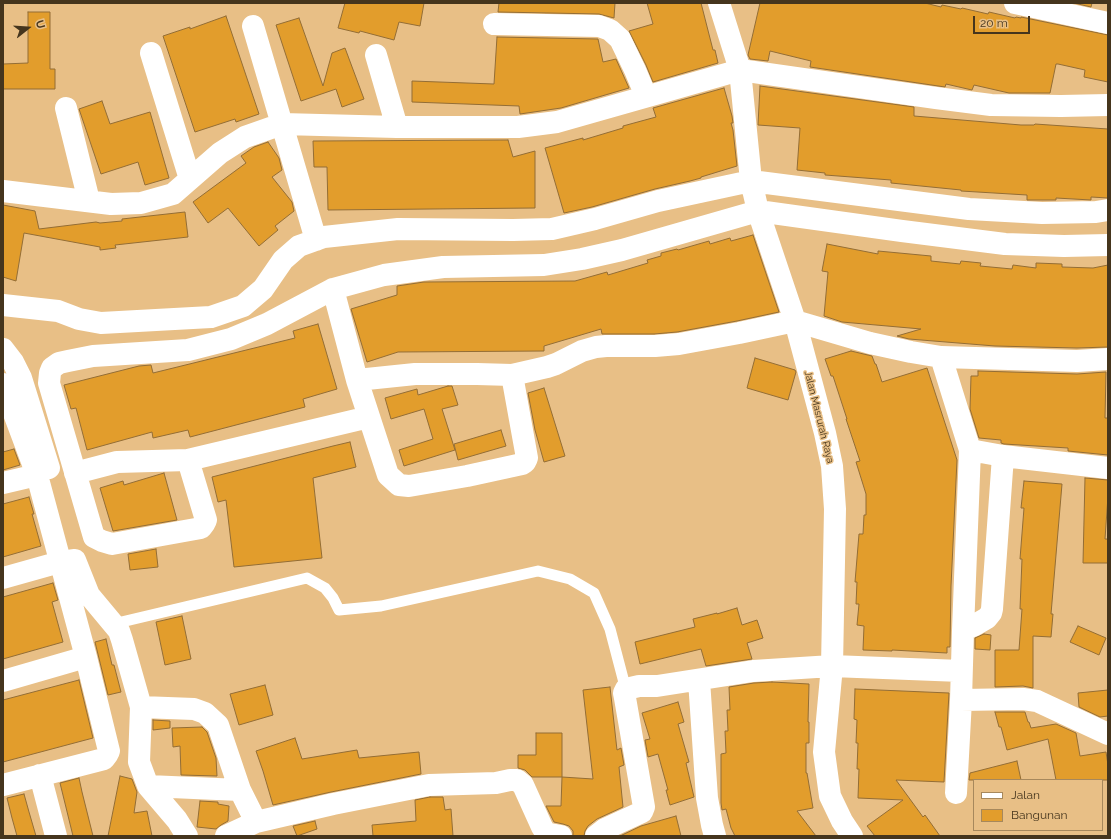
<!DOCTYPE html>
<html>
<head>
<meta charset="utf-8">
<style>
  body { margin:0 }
  #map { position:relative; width:1111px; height:839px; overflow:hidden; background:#e8bf86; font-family:Raleway,sans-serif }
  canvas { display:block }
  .frame { position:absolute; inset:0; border:4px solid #45351d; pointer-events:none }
  .legend { position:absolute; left:973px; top:779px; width:130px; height:52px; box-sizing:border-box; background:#e8bf86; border:1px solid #a7885c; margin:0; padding:5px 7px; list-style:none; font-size:12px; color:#45351d }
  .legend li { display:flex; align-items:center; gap:8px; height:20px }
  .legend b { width:20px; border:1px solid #a7885c }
  .north { position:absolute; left:8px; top:8px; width:40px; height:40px; -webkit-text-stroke:3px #e8bf86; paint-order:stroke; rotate:73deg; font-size:11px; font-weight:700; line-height:16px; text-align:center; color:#45351d }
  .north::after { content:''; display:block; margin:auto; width:14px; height:18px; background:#45351d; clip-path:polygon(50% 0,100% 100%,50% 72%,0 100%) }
  .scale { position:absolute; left:973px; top:16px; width:57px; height:18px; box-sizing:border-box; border:2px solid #45351d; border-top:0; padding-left:5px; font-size:12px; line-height:14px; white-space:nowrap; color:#45351d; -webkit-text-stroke:3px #e8bf86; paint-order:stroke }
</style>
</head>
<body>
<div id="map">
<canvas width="1111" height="839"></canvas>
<div class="frame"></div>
<ul class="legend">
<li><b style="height:5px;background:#fff"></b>Jalan</li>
<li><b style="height:11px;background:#e29d2c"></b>Bangunan</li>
</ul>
<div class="north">U</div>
<div class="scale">20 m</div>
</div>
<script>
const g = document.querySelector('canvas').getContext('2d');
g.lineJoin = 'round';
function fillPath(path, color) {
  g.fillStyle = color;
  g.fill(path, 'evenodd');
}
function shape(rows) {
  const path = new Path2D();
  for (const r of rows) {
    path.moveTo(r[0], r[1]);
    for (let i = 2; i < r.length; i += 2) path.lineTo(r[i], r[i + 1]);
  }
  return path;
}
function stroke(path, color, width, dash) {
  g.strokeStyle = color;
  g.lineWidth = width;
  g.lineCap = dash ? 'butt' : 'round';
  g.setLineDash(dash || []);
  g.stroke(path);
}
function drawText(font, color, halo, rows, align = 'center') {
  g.font = font + ' Raleway,sans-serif';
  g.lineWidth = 3;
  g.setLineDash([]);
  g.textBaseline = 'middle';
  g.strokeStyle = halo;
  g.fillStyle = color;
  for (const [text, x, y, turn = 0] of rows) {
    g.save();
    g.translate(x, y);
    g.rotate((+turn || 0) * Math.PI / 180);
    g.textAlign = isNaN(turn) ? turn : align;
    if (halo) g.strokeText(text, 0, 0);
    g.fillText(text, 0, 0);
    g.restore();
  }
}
const building = shape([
  [345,3,424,3,420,26,399,22,394,40,360,31,359,33,338,28,345,3],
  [499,3,615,3,614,18,599,14,498,12,499,3],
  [647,3,701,3,713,50,715,50,718,63,653,82,646,65,629,31,653,24,647,3],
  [760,3,925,3,941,7,942,5,961,9,962,8,988,14,989,12,1015,18,1016,17,1021,18,1021,17,1108,35,1108,82,1084,77,1085,70,1058,64,1056,64,1050,93,1009,93,974,85,972,90,946,84,945,87,810,67,811,61,770,51,768,61,750,59,748,55,760,3],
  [1074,3,1092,3,1091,7,1074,3],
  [28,12,50,12,50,69,55,69,55,89,3,89,3,64,28,63,28,12],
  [226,16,259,114,236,122,235,119,195,132,163,36,190,27,190,29,226,16],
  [299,18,323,86,332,53,345,48,364,99,342,107,336,89,301,101,276,25,299,18],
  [497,37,598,39,603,62,616,59,629,88,561,108,520,114,519,106,412,102,412,81,494,84,497,37],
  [760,86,914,107,914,116,1021,125,1034,125,1035,124,1108,129,1108,198,1091,197,1091,200,1056,198,1056,200,1027,200,1027,195,961,191,961,190,891,183,891,180,825,175,825,173,797,170,800,128,758,125,760,86],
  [724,88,732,116,733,123,731,123,733,130,737,166,701,177,701,178,690,181,655,189,592,207,564,213,545,148,583,138,583,140,623,128,623,126,656,117,653,108,724,88],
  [102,101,110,124,150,112,169,178,145,185,138,162,101,174,79,109,102,101],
  [508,140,513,157,535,151,535,208,328,210,327,167,314,167,313,141,508,140],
  [268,142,279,158,282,170,272,177,292,202,294,211,275,226,278,230,259,246,228,208,208,223,193,202,246,163,241,156,254,147,268,142],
  [3,205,35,211,39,229,96,222,100,223,122,221,122,219,185,212,188,237,115,245,116,248,100,250,100,247,24,233,16,281,3,277,3,205],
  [753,235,779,312,737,321,677,332,654,334,602,334,601,329,544,346,544,351,398,352,367,362,351,309,397,295,397,286,424,282,575,281,607,272,608,275,648,263,647,260,661,256,661,253,677,249,678,250,709,241,710,244,730,238,731,241,753,235],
  [827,244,878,254,878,251,931,256,931,261,960,264,961,261,981,263,980,266,1012,269,1013,265,1036,268,1036,263,1062,264,1062,267,1093,268,1108,265,1108,347,1077,348,995,346,909,339,897,336,921,329,842,322,824,316,828,272,822,271,827,244],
  [318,324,337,389,303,399,305,407,190,437,188,430,153,438,152,432,87,450,76,408,71,409,64,385,139,366,151,365,153,373,295,338,293,331,318,324],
  [851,351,872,356,875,364,876,364,882,382,927,368,957,460,951,586,950,647,947,647,947,653,892,650,892,651,863,650,864,626,857,625,859,604,856,604,857,582,855,582,859,534,863,534,864,515,866,515,866,494,856,462,860,461,846,419,847,419,833,376,831,376,825,359,851,351],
  [755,358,795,370,796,372,788,400,747,388,755,358],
  [978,371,1077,374,1106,372,1105,418,1108,418,1108,455,1068,451,1068,448,1004,444,1001,443,1001,440,979,438,970,409,971,376,978,376,978,371],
  [448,386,452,386,458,405,442,409,455,450,404,466,399,450,433,439,424,409,391,419,385,398,417,389,418,395,448,386],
  [544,388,565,456,544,462,535,430,528,393,544,388],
  [501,430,506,446,458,460,454,444,501,430],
  [350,442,356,467,313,478,322,558,234,567,226,500,218,502,212,477,333,446,350,442],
  [14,449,20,465,3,470,3,452,14,449],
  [164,473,177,520,113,531,100,488,123,481,124,485,164,473],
  [1085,478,1108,480,1108,496,1105,539,1108,539,1108,563,1083,563,1085,478],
  [1024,481,1062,484,1051,614,1053,614,1051,637,1033,636,1033,688,1023,686,995,687,995,650,1019,650,1022,609,1020,609,1022,559,1020,559,1024,508,1021,508,1024,481],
  [29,497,34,514,32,514,41,546,3,557,3,504,29,497],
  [156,549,158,567,130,570,128,554,156,549],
  [53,583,58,600,52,602,63,642,3,659,3,597,53,583],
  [737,608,742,625,757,620,763,638,747,643,752,659,706,666,701,649,640,664,635,642,695,627,693,619,717,613,717,614,737,608],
  [182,616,191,659,165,665,156,622,182,616],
  [1078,626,1106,638,1099,655,1070,642,1078,626],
  [984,634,991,635,990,650,975,649,975,638,984,634],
  [106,639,112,665,114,665,121,692,108,695,95,642,106,639],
  [79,680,93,738,3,762,3,700,79,680],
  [772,682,809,684,808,722,809,722,809,743,806,743,806,773,807,773,813,808,797,811,816,836,735,836,731,828,726,809,722,810,721,803,721,754,726,753,725,731,728,731,727,710,730,710,729,687,754,683,772,682],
  [265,685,273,715,239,725,230,694,265,685],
  [610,687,617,750,621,748,624,765,619,767,623,807,597,819,588,826,585,831,584,836,573,836,573,831,569,826,563,824,554,822,546,806,561,806,562,777,593,779,583,690,610,687],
  [855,689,949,693,944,782,896,780,923,817,925,815,940,836,875,836,867,826,903,800,858,798,859,769,857,769,858,743,856,743,857,720,854,719,855,689],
  [1108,690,1108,716,1100,717,1079,707,1078,693,1108,690],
  [678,702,684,722,678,724,689,762,686,763,694,797,670,805,666,790,668,790,658,754,648,757,645,740,650,739,642,713,678,702],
  [995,712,1025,712,1028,722,1029,722,1031,728,1056,724,1076,733,1080,756,1106,752,1108,765,1108,780,1056,780,1048,739,1007,750,1001,727,999,727,995,712],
  [153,720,170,721,170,728,153,730,153,720],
  [202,727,207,732,216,758,217,776,181,775,180,746,173,747,172,728,202,727],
  [536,733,562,733,562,777,532,777,525,770,518,768,518,755,536,755,536,733],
  [295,738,302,759,357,750,359,758,419,752,421,774,331,792,273,805,263,771,256,751,295,738],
  [1017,761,1021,780,969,780,970,773,1017,761],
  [120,776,132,779,137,792,134,813,147,811,152,836,108,836,120,776],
  [79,778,82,792,93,836,73,836,60,783,79,778],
  [24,794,29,812,36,836,17,836,12,818,7,798,24,794],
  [430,797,443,797,445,810,451,809,453,836,373,836,372,825,416,821,415,800,430,797],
  [200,801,218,802,218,804,229,806,228,821,221,825,216,829,197,827,200,801],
  [676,816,681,836,620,836,641,826,676,816],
  [315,821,317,829,297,836,293,826,315,821]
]);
fillPath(building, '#e29d2c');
stroke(building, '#936d35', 1);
stroke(shape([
  [113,624,307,578,325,588,333,598,339,610,381,606,538,571,570,579,594,593,610,629,626,690]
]), '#fff', 11);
stroke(shape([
  [719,3,740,70,751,181,758,211,795,321,825,433,832,466,835,509,832,666,824,752,830,796,842,821,852,836],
  [1015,3,1108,23],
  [494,24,599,26,610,30,620,39,635,70,646,96],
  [253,26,316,240],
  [151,53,190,179],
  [376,55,397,127],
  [66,108,89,201],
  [3,191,111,204,141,203,173,194,220,153,245,137,282,124,397,127,518,127,557,122,740,70,936,98,991,105,1061,106,1108,105],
  [333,289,357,380,388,475,399,485,409,486,467,476,522,464,525,462,527,458,512,375],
  [3,305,58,311,79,319,101,323,211,317,243,306,263,289,283,260,299,246,324,237,398,229,513,230,552,229,595,219,658,201,751,181,969,209,1042,213,1096,212,1108,210],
  [3,349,13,362,21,378,49,468],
  [941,357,970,450,963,630,961,700,956,793],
  [357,380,415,374,477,374,512,375,547,367,556,364,582,351,596,347,606,346,655,346,679,344,739,333,795,321,870,343,911,352,941,357,1077,361,1108,359],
  [3,384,37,475,86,657,109,751,107,755,104,759,3,785],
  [970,450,1003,456,1108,468],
  [188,460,206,520,204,524,201,528,112,544,102,541,94,537,49,383,50,373,52,368,59,363,68,361,93,356,188,350,231,339,267,324,333,289,384,275,443,267,544,265,582,259,622,250,758,211,902,231,1005,244,1064,246,1108,245],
  [75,473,117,462,188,460,369,417],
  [3,483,37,475],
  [3,578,60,562,75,560,89,595,119,631,122,640,141,707,139,762,148,786,177,820,187,836],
  [963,630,975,625,987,618,991,613,992,609,1003,456],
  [699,680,707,798,712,825,715,836],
  [3,681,86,657],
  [961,700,1023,699,1037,701,1108,734],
  [141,707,194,709,205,713,218,725,240,790,256,822],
  [40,775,56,836],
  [148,786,240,790],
  [226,836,256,822,333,804,429,785,496,783,510,780,517,780,523,785,542,827,546,833,550,834,561,836],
  [596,836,605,829,642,812,644,807,625,698,624,693,626,689,639,686,657,686,753,671,832,666,961,671]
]), '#fff', 22);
drawText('10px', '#45351d', '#e8bf86', [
  ["Jalan Masrurah Raya",819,417,76]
]);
</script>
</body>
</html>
